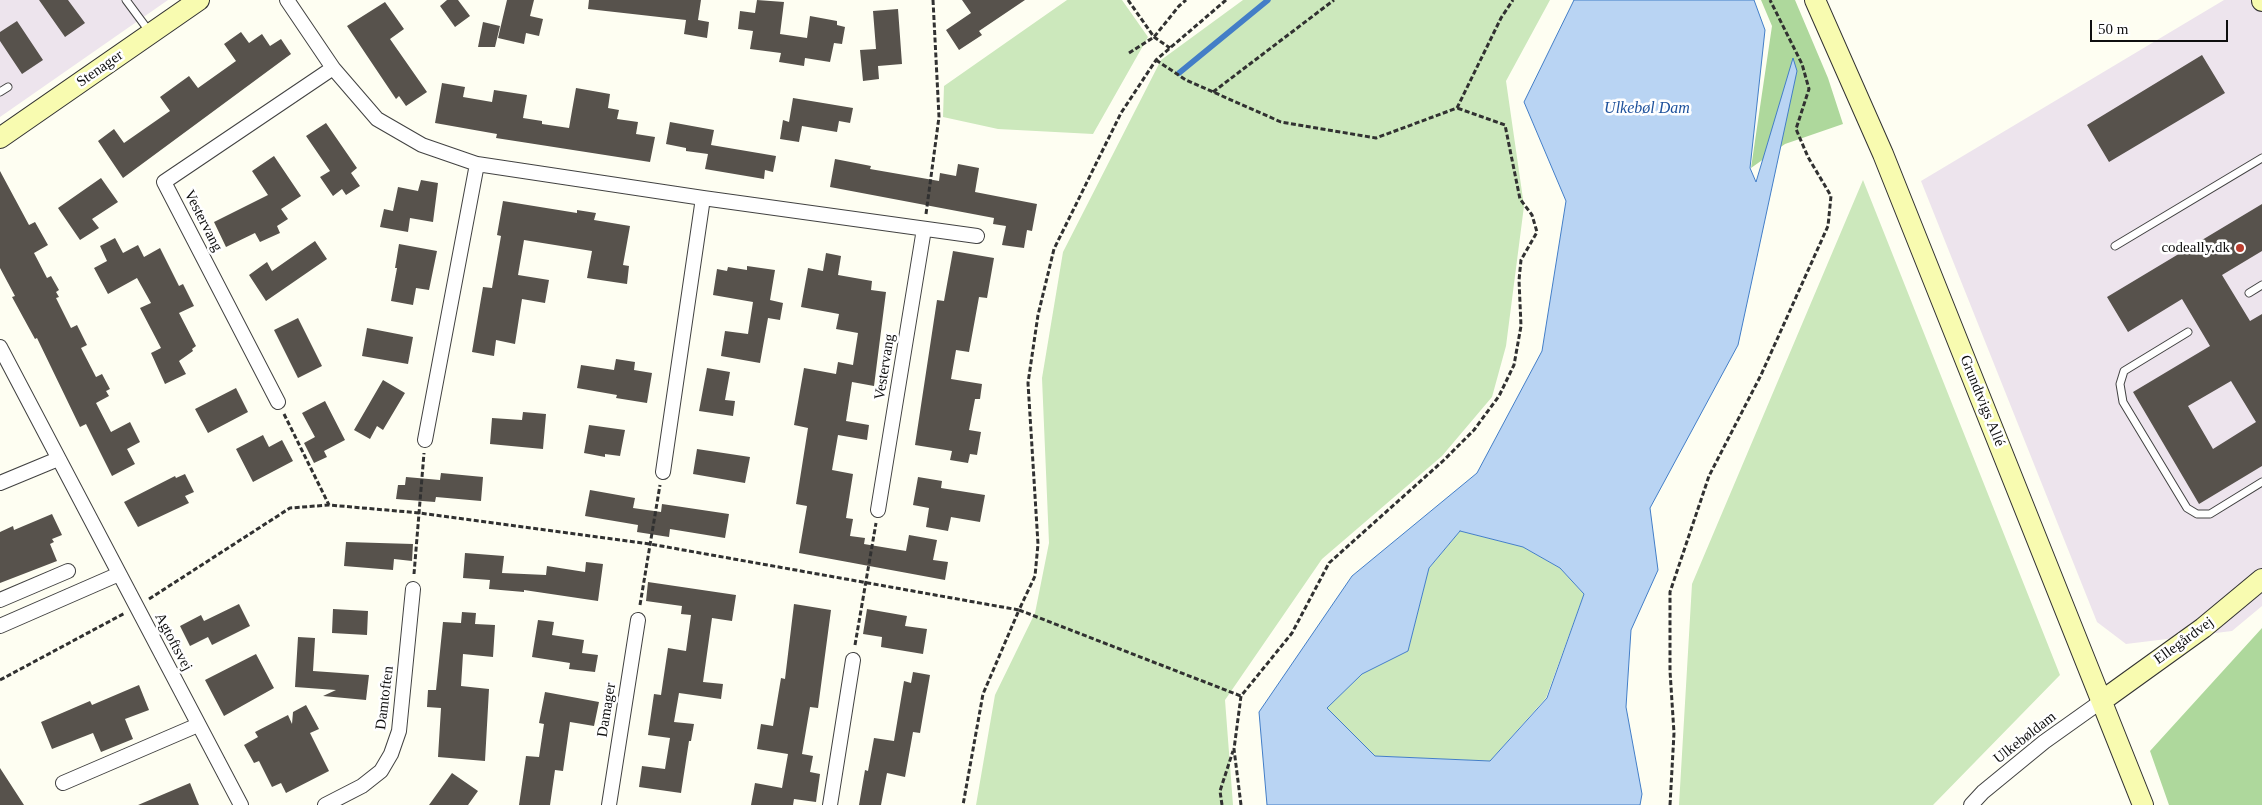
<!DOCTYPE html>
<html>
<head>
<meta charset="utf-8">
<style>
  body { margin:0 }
  #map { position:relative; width:2262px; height:805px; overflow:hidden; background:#fefef2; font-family:"Times New Roman",serif }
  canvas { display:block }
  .scale { position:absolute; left:2090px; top:20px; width:138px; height:22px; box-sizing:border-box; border:2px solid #0f0f0f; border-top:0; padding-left:6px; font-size:15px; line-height:18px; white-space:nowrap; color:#0f0f0f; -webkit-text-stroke:4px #fff; paint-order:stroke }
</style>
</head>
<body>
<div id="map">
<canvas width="2262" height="805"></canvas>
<div class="scale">50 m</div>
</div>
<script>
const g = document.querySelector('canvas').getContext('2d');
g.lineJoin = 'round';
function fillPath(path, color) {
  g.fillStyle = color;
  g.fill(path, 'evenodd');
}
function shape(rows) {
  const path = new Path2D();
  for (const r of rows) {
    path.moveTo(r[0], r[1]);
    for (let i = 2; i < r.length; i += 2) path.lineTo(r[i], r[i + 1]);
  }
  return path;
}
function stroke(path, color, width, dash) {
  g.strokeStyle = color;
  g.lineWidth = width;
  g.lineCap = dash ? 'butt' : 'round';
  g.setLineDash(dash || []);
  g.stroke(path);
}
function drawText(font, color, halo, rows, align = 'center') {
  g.font = font + ' "Times New Roman",serif';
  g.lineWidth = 5;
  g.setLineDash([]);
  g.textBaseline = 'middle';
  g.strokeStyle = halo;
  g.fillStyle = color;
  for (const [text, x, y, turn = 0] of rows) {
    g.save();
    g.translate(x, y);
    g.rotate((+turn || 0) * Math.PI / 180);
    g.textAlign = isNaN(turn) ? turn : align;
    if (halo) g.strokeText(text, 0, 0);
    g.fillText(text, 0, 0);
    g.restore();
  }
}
fillPath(shape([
  [0,0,168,0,0,117],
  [2224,0,2262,0,2262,606,2232,631,2126,644,2097,622,1921,181]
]), '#ede4ed');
fillPath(shape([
  [1067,0,1122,0,1148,37,1093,134,998,129,943,117,944,86],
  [1243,0,1550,0,1506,81,1524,206,1506,346,1492,397,1442,456,1322,559,1225,700,1233,805,976,805,995,695,1035,613,1049,543,1042,378,1063,252,1161,60],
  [1863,180,2060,675,1933,805,1679,805,1692,584],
  [1460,531,1523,547,1560,568,1584,594,1546,698,1490,761,1375,756,1326,708,1362,674,1408,651,1429,568]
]), '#cce8bc');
fillPath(shape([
  [1761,0,1795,0,1828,78,1843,124,1785,144,1751,168,1772,26],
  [2262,628,2262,805,2169,805,2150,751]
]), '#aed89c');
const water = shape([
  [1574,0,1754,0,1765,30,1750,168,1756,182,1793,58,1797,71,1738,345,1650,508,1658,570,1631,630,1626,707,1642,794,1640,805,1267,805,1259,712,1352,576,1477,473,1542,351,1566,201,1524,102,1574,0],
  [1460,531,1523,547,1560,568,1584,594,1547,698,1490,761,1375,756,1327,708,1362,674,1408,651,1429,568,1460,531]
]);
fillPath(water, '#b9d4f3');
stroke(water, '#437ec7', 1);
stroke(shape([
  [1179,73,1268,0]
]), '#437ec7', 5.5);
fillPath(shape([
  [39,0,68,0,85,23,65,37],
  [447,0,458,0,470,16,455,27,440,6],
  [507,0,534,0,530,16,543,19,539,36,526,33,524,44,498,38],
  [589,0,701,0,698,20,709,22,707,38,684,34,686,20,588,9],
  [757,0,784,2,780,34,807,38,810,16,837,21,837,25,845,27,842,44,834,43,830,62,805,58,804,66,779,62,781,53,750,49,753,31,738,29,740,11,755,13],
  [962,0,1025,0,979,31,982,35,959,50,946,30,971,13],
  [385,2,404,29,390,39,427,92,406,106,399,96,396,99,347,26],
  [898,9,902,64,878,66,879,79,863,81,860,50,876,49,873,11],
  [17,21,43,60,22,74,0,41,0,32],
  [483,22,500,26,495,47,478,47],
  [241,32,249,43,262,34,270,46,281,39,291,54,123,178,98,141,114,129,124,143,170,111,160,97,189,76,198,88,236,61,224,44],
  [2202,55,2225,93,2109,162,2087,125],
  [442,83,465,87,463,97,492,102,494,90,527,95,523,118,542,121,542,124,569,128,576,88,610,94,608,108,619,110,617,119,638,122,636,134,655,137,650,162,496,138,497,134,435,123],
  [793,98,853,108,850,123,839,121,837,132,802,126,799,142,780,139,783,120,789,122],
  [670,122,714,130,711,145,776,156,773,172,765,170,764,179,705,169,708,154,686,151,686,148,666,144],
  [326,123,357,168,351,173,360,186,346,195,342,189,333,196,320,177,330,171,306,136],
  [274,156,301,196,281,209,288,219,277,226,280,233,260,242,255,233,226,247,214,222,268,195,252,171],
  [835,159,871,166,870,169,939,181,940,173,956,176,958,164,979,168,975,192,1037,204,1032,231,1027,230,1024,248,1002,245,1006,226,993,224,994,218,830,187],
  [0,171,29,225,35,222,48,245,34,253,47,278,51,276,59,290,56,292,59,297,56,298,71,328,77,325,87,345,81,348,96,377,102,374,110,389,106,391,109,396,96,403,111,432,130,422,140,442,127,449,135,464,112,476,86,424,80,427,37,338,35,339,12,297,15,296,0,268],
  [101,178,118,202,92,219,99,228,80,240,58,208],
  [421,180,438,183,433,222,410,218,408,232,380,227,384,209,393,211,398,187,418,191],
  [503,201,577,213,577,210,596,213,594,220,630,226,623,265,629,266,627,284,587,278,592,251,524,240,518,275,549,280,545,303,522,299,515,344,496,340,494,356,472,352,483,287,492,288,501,236,497,235],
  [2262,204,2262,251,2222,275,2250,321,2262,314,2262,466,2199,504,2133,392,2210,346,2182,299,2128,332,2107,297],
  [2231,381,2256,422,2213,449,2188,406],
  [115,238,123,253,138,245,144,257,160,248,179,286,183,284,194,306,179,313,196,346,192,349,193,351,179,361,186,374,165,384,151,353,161,348,140,308,151,303,137,278,108,294,94,268,107,261,100,246],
  [315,241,327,259,266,301,249,275,267,262,272,271],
  [399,244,437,251,429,290,416,288,413,305,391,301,397,268,395,268],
  [953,251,994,258,987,298,979,297,969,352,956,350,951,379,982,384,980,399,975,399,969,430,981,432,977,455,970,454,968,463,950,460,952,451,915,445,937,300,944,301],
  [826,253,841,256,838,275,872,281,871,290,886,292,874,386,852,382,846,421,869,425,867,440,838,435,832,470,853,474,846,518,853,519,850,536,865,538,864,544,906,551,909,535,937,540,933,560,948,562,945,580,799,553,807,506,796,504,808,428,794,425,804,368,836,374,838,362,853,365,858,333,836,329,839,314,801,307,808,268,823,271],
  [747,266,775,270,770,300,783,303,780,320,768,318,760,363,721,356,725,331,748,334,753,302,713,295,717,269,727,271,728,267,747,270],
  [298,318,322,366,298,378,274,330],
  [367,328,413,337,408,364,362,356],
  [616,359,635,362,634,370,652,373,647,403,616,398,617,395,577,388,581,365,614,370],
  [707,368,730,372,725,400,735,401,733,416,699,411],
  [383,380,405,393,383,430,377,426,370,439,354,430],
  [236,388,248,412,208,433,195,409],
  [325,401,345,440,324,451,327,457,314,463,304,443,315,437,302,413],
  [523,412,546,414,543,449,490,444,492,418,522,420],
  [589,425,625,430,620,456,605,454,605,457,584,453],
  [263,435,269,447,282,440,293,461,253,482,236,449],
  [697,449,750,457,745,483,693,474],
  [441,473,483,477,481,501,436,497,435,502,396,499,398,485,405,485,406,477,440,480],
  [185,474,194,492,185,496,189,503,138,527,124,502,175,476,176,478],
  [918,477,942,481,941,488,985,495,980,522,951,517,948,531,926,527,929,508,913,505],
  [590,490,635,498,633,508,661,512,662,504,729,514,725,538,670,529,669,537,637,532,638,525,585,516],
  [52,514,62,535,52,539,54,542,50,544,57,561,0,583,0,532,13,526,14,530],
  [346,542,413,544,412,561,394,559,393,570,344,566],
  [465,553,504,556,502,573,546,575,547,566,585,572,586,562,603,564,598,601,524,590,524,592,489,589,490,580,463,578],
  [648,582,736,595,732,621,712,618,703,682,723,684,721,699,679,693,674,722,694,724,691,741,689,741,681,793,639,787,642,766,665,769,670,738,648,735,654,694,661,695,668,648,686,651,691,615,681,614,682,606,646,601],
  [239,604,250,626,212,645,208,637,190,646,180,626,201,615,204,621],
  [794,604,831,610,818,708,810,707,802,754,813,756,810,772,820,774,816,802,794,799,793,805,751,805,755,783,782,788,788,754,757,749,761,724,773,726,781,678,785,679],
  [333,609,368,611,367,635,332,633],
  [867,609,907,616,905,626,927,629,923,654,881,647,882,637,863,634],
  [462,612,476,613,475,624,495,625,493,657,463,654,461,686,489,689,485,761,438,757,441,708,427,707,428,690,436,690,443,622,461,623],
  [538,620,554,622,552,635,584,640,582,653,598,655,595,672,569,669,570,663,532,657],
  [298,637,315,638,313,671,369,675,366,700,323,696,336,690,295,687],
  [256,654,274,688,224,716,205,680],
  [913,672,930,675,920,733,913,732,905,777,887,773,881,805,859,805,865,770,868,771,874,738,894,741,904,681,911,683],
  [139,685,149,710,125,719,133,739,101,752,93,733,52,749,41,722,90,701,92,705],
  [545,692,599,702,594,726,570,722,563,771,555,770,550,805,519,805,526,756,539,757,544,724,539,723],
  [306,705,319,729,310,733,329,771,286,793,281,783,272,787,259,761,254,763,244,745,258,737,255,732,288,715,292,724,293,712],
  [0,768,24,805,0,805],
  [452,773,478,791,468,805,429,805],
  [190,783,199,805,138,805]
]), '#57524c');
const lane = shape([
  [126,0,149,31],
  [0,92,8,87],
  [2115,246,2262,158],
  [2249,293,2262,285],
  [2188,332,2124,371,2120,384,2123,402,2187,508,2197,514,2210,514,2262,482]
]);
const street = shape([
  [287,0,333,68,377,119,422,145,477,164,703,198,977,236],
  [0,347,241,805],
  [278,402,164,182,333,68],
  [425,440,477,164],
  [663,472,703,198],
  [0,483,58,459],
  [878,510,924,229],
  [0,600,68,571],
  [0,626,119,574],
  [63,783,198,725],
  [325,805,362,786,381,771,391,754,399,731,413,589],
  [609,805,638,620],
  [830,805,853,660],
  [1971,805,1983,792,2044,742,2103,700]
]);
const secondary = shape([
  [1815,0,1883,154,2143,805],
  [2262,0,2262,1],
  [0,138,199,0],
  [2103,700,2203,628,2262,579]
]);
stroke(lane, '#424242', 9);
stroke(street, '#424242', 16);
stroke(secondary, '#313131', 22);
stroke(shape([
  [1128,0,1154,37,1170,48],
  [1226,0,1156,60,1121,113,1054,249,1038,315,1028,383,1038,544,1035,576,1019,610,1241,696],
  [1129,53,1154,37,1179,6,1186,0],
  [1156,60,1186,80,1281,122,1376,138,1457,108,1501,18,1513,0],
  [1213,92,1334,0],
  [926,214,939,117,933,0],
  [284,414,329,505],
  [414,574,424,453],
  [149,599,290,508,329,505,420,513,650,544,1019,610,983,694,963,805],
  [640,605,660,485],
  [855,645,876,523],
  [0,680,125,613],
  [1222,805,1220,791,1233,751],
  [1241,805,1234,749,1241,696,1292,633,1329,563,1444,460,1474,430,1499,396,1514,365,1521,326,1519,280,1521,260,1537,232,1532,215,1520,199,1505,125,1457,108],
  [1670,805,1674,733,1670,671,1670,592,1709,476,1761,375,1828,226,1831,196,1808,157,1796,129,1809,89,1802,64,1770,0]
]), '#313131', 3, [5, 2.5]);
stroke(lane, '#fff', 7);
stroke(street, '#fff', 14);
stroke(secondary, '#f8fbb0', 20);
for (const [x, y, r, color] of [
  [2240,248,5,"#b93c2d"]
]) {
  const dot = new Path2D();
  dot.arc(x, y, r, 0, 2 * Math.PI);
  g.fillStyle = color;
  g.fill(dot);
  stroke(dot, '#fff', 2);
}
drawText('15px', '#0f0f0f', '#fff', [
  ["Stenager",100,69,-35],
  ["Vestervang",203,221,63],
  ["Vestervang",885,367,-81],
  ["Grundtvigs Allé",1982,401,68],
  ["Ellegårdvej",2184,641,-36],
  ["Agtoftsvej",173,642,62],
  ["Damtoften",385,698,-83],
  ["Damager",607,710,-81],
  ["Ulkebøldam",2025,738,-38]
]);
drawText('15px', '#0f0f0f', '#fff', [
  ["codeally.dk",2230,248]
], 'right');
drawText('italic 16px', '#1d519c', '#fff', [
  ["Ulkebøl Dam",1647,109]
]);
</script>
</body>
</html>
